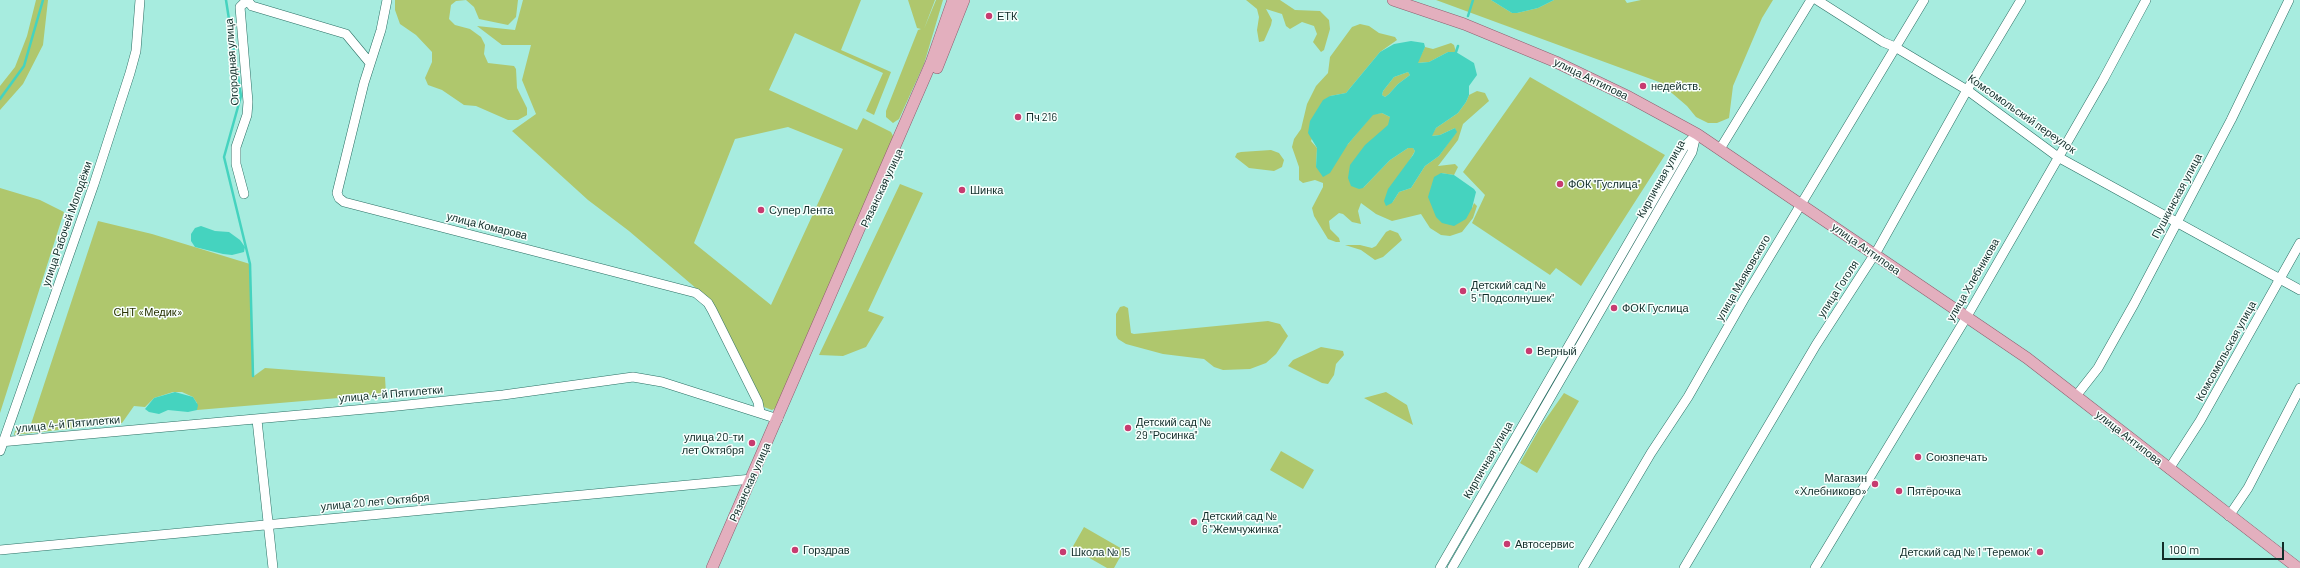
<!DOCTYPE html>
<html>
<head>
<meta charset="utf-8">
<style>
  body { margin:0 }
  #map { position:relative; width:2300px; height:568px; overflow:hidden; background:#a7ecdf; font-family:Barlow,sans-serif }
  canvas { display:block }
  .scale { position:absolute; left:2162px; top:542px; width:122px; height:18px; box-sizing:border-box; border:2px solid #112d29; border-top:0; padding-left:5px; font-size:12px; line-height:14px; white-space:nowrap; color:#112d29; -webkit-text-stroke:3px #f8fffd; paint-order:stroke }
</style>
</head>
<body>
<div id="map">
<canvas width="2300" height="568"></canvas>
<div class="scale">100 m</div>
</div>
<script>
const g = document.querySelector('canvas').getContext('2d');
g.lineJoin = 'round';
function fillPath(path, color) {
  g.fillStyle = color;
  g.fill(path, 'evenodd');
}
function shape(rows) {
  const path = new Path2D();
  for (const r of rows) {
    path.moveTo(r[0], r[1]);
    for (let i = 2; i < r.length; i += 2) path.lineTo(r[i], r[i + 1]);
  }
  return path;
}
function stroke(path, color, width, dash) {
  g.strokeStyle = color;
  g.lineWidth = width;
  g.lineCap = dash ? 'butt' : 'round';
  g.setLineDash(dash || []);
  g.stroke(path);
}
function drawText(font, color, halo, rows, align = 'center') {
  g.font = font + ' Barlow,sans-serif';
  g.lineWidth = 3;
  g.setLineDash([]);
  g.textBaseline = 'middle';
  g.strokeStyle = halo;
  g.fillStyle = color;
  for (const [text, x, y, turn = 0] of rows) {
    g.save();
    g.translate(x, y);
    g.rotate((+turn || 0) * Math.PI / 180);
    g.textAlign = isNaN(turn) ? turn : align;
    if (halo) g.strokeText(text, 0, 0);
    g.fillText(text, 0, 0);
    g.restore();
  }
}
fillPath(shape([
  [36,0,48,0,43,45,23,84,0,110,0,86,15,67,27,36],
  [395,0,518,0,516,17,508,25,479,19,474,7,466,0,456,1,451,5,449,19,455,25,470,29,481,37,485,45,484,54,488,63,514,66,516,69,517,88,527,108,527,115,518,120,508,120,476,106,464,105,442,90,428,85,425,78,432,62,432,52,416,35,400,24,395,10],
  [523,0,861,0,841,50,891,72,874,115,866,111,883,73,795,33,769,90,857,130,863,118,891,132,895,140,776,408,772,410,764,407,711,301,629,231,588,200,512,131,536,114,522,80,531,45,502,45,477,26,515,30],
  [788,127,843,149,771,305,694,243,735,139],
  [908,0,935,0,924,29,936,0,943,0,924,64,899,119,893,123,886,117,886,111,918,30,921,29,917,28],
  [1246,0,1280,0,1295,10,1320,11,1329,20,1330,29,1324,50,1321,52,1313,42,1317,34,1314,26,1302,22,1290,29,1286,26,1282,14,1266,9,1272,20,1271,25,1264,41,1259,42,1257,30,1259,17,1257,9],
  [1436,0,1491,0,1512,13,1517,13,1538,8,1554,0,1625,0,1627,3,1641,0,1773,0,1762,18,1733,86,1729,118,1717,123,1708,123,1696,117,1687,106,1659,82],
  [1360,24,1369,26,1379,33,1395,37,1397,40,1380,52,1346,93,1330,96,1311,141,1317,148,1316,167,1348,144,1373,114,1382,113,1390,117,1391,121,1363,188,1390,160,1408,148,1413,148,1415,151,1402,173,1392,203,1399,192,1411,188,1425,166,1439,156,1456,132,1455,128,1440,135,1431,136,1436,128,1458,113,1466,102,1469,95,1477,91,1485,93,1489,101,1463,124,1458,140,1438,166,1455,164,1458,167,1454,175,1441,173,1472,208,1474,203,1477,206,1473,218,1462,232,1450,236,1441,235,1430,228,1421,214,1392,221,1376,214,1361,203,1358,211,1361,224,1352,222,1343,214,1339,213,1329,221,1330,229,1339,238,1340,242,1336,242,1328,239,1314,216,1312,208,1323,187,1323,183,1315,180,1303,183,1299,180,1299,167,1292,147,1294,139,1301,129,1307,104,1316,86,1328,73,1330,57,1352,27],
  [1451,43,1454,45,1456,52,1448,52,1429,62,1417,63,1425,47,1433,49],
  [1408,72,1410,75,1398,84,1389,94,1385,97,1382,95,1383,91,1394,77],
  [1530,77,1665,155,1581,286,1556,268,1550,275,1472,223,1485,195,1463,172],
  [1271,150,1279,153,1284,160,1282,167,1274,171,1249,168,1235,157,1237,153,1241,152],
  [900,184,923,193,868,311,884,317,866,347,843,356,819,355],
  [0,188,40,200,64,212,0,413],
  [98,221,152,234,250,264,254,376,265,368,385,377,386,394,197,410,197,403,193,397,182,392,173,392,154,398,145,407,134,406,122,423,14,435,15,431,31,424],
  [1390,230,1398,233,1402,240,1383,257,1375,260,1361,250,1345,245,1360,245,1372,248,1376,246,1386,232],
  [1124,306,1128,308,1131,333,1134,334,1268,321,1280,324,1288,336,1276,354,1266,363,1250,369,1223,370,1214,367,1204,359,1163,354,1126,344,1118,339,1116,335,1116,314,1120,307],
  [1321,347,1343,351,1344,355,1336,364,1334,375,1328,384,1322,383,1288,366,1293,360],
  [1386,392,1407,405,1413,425,1364,398],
  [1564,393,1579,401,1537,473,1520,463,1541,426],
  [1281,451,1314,470,1303,489,1270,470],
  [1084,527,1124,550,1114,568,1107,568,1072,548]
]), '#afc76d');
fillPath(shape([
  [1491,0,1554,0,1538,8,1517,13,1512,13],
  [1411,41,1424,43,1425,47,1418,63,1429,62,1448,52,1456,52,1474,63,1477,75,1469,86,1469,95,1466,102,1458,113,1436,128,1432,136,1440,135,1455,128,1457,132,1439,156,1425,166,1411,188,1399,192,1392,203,1386,206,1384,201,1388,189,1413,155,1415,151,1413,148,1408,148,1390,160,1363,188,1359,189,1351,186,1348,178,1350,165,1365,145,1388,125,1390,117,1382,113,1373,115,1348,144,1330,173,1323,177,1316,167,1317,148,1308,133,1310,121,1323,100,1330,96,1346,93,1380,52,1394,44],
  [1408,72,1410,75,1398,84,1389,94,1385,97,1382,95,1383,91,1394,77],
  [1441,173,1454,175,1474,189,1476,192,1472,208,1466,219,1454,226,1442,223,1436,217,1428,197,1434,177],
  [201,226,215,231,229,232,240,240,245,247,244,252,232,255,223,254,195,247,191,241,191,234,195,228],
  [175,392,193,397,198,405,197,410,188,412,168,410,159,414,149,412,145,409,154,398]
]), '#45d3bf');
stroke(shape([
  [226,0,241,96,224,157,250,264,253,376],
  [1468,16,1473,0],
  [1456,52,1458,46],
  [0,99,24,66,43,0]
]), '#45d3bf', 2.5);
const minor = shape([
  [247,0,252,6,346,34,370,63],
  [387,0,381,30,364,83,337,193,339,198,344,202,696,293,708,303,712,310,758,402,760,412],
  [1817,0,1883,42,1895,47,1967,90,2058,157,2300,290],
  [1720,149,1811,0],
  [244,194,236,164,236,147,247,115,248,102,240,7,247,0],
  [2076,396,2098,368,2134,304,2231,120,2289,0],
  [257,420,273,568],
  [0,442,388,407,503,395,633,377,662,382,778,419],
  [0,451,94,184,130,73,136,51,140,0],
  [2169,469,2200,421,2300,243],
  [2229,516,2248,488,2300,388],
  [0,550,752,479],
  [1440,568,1684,147,1697,134],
  [1452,568,1692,152,1696,135],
  [1583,568,1651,453,1688,397,1744,299,1924,0],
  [1684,568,1816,345,1878,249,1967,90,2021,0],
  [1815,568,1966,318,2103,80,2146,0]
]);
const major = shape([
  [1393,0,1464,24,1556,62,1629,97,1697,134,2027,358,2298,568],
  [937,68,964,0],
  [712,568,931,63,953,0]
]);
stroke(minor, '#2a6f64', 10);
stroke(major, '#8e5e6e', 12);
stroke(minor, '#fff', 9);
stroke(major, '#e3afbe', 11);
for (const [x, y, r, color] of [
  [989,16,4,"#c73b70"],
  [1643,86,4,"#c73b70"],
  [1018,117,4,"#c73b70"],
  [1560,184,4,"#c73b70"],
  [962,190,4,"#c73b70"],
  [761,210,4,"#c73b70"],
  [1463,291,4,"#c73b70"],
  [1614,308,4,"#c73b70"],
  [1529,351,4,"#c73b70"],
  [1128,428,4,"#c73b70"],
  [752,443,4,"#c73b70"],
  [1918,457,4,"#c73b70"],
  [1875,484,4,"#c73b70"],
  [1899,491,4,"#c73b70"],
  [1194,522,4,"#c73b70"],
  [1507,544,4,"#c73b70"],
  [795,550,4,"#c73b70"],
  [1063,552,4,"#c73b70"],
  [2040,552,4,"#c73b70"]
]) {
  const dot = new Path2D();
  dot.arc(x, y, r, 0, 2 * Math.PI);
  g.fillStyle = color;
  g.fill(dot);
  stroke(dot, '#f8fffd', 1.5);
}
drawText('11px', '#112d29', '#f8fffd', [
  ["ЕТК",997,16],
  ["недейств.",1651,86],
  ["Пч 216",1026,117],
  ["ФОК \"Гуслица\"",1568,184],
  ["Шинка",970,190],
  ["Супер Лента",769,210],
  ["Детский сад №",1471,285],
  ["5 \"Подсолнушек\"",1471,298],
  ["ФОК Гуслица",1622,308],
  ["Верный",1537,351],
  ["Детский сад №",1136,422],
  ["29 \"Росинка\"",1136,435],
  ["улица 20-ти",744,437,"right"],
  ["лет Октября",744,450,"right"],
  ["Союзпечать",1926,457],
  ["Магазин",1867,478,"right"],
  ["«Хлебниково»",1867,491,"right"],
  ["Пятёрочка",1907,491],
  ["Детский сад №",1202,516],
  ["6 \"Жемчужинка\"",1202,529],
  ["Автосервис",1515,544],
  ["Горздрав",803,550],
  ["Школа № 15",1071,552],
  ["Детский сад № 1 \"Теремок\"",2032,552,"right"]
], 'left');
drawText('11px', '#112d29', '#f8fffd', [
  ["Огородная улица",232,62,-94],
  ["улица Антипова",1591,79,26],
  ["Комсомольский переулок",2022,114,35],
  ["Кирпичная улица",1661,179,-61],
  ["Рязанская улица",882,188,-65],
  ["Пушкинская улица",2177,196,-62],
  ["улица Рабочей Молодёжи",67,224,-71],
  ["улица Комарова",487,226,14],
  ["улица Антипова",1866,249,35],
  ["улица Маяковского",1743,278,-60],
  ["улица Хлебникова",1973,280,-60],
  ["улица Гоголя",1838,289,-57],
  ["Комсомольская улица",2226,351,-61],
  ["улица 4-й Пятилетки",391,394,-5],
  ["улица 4-й Пятилетки",68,424,-5],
  ["улица Антипова",2129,438,38],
  ["Кирпичная улица",1488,460,-60],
  ["Рязанская улица",750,482,-66],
  ["улица 20 лет Октября",375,502,-5]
]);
drawText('11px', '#273200', '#f8fffd', [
  ["СНТ «Медик»",148,312]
]);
</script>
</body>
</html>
